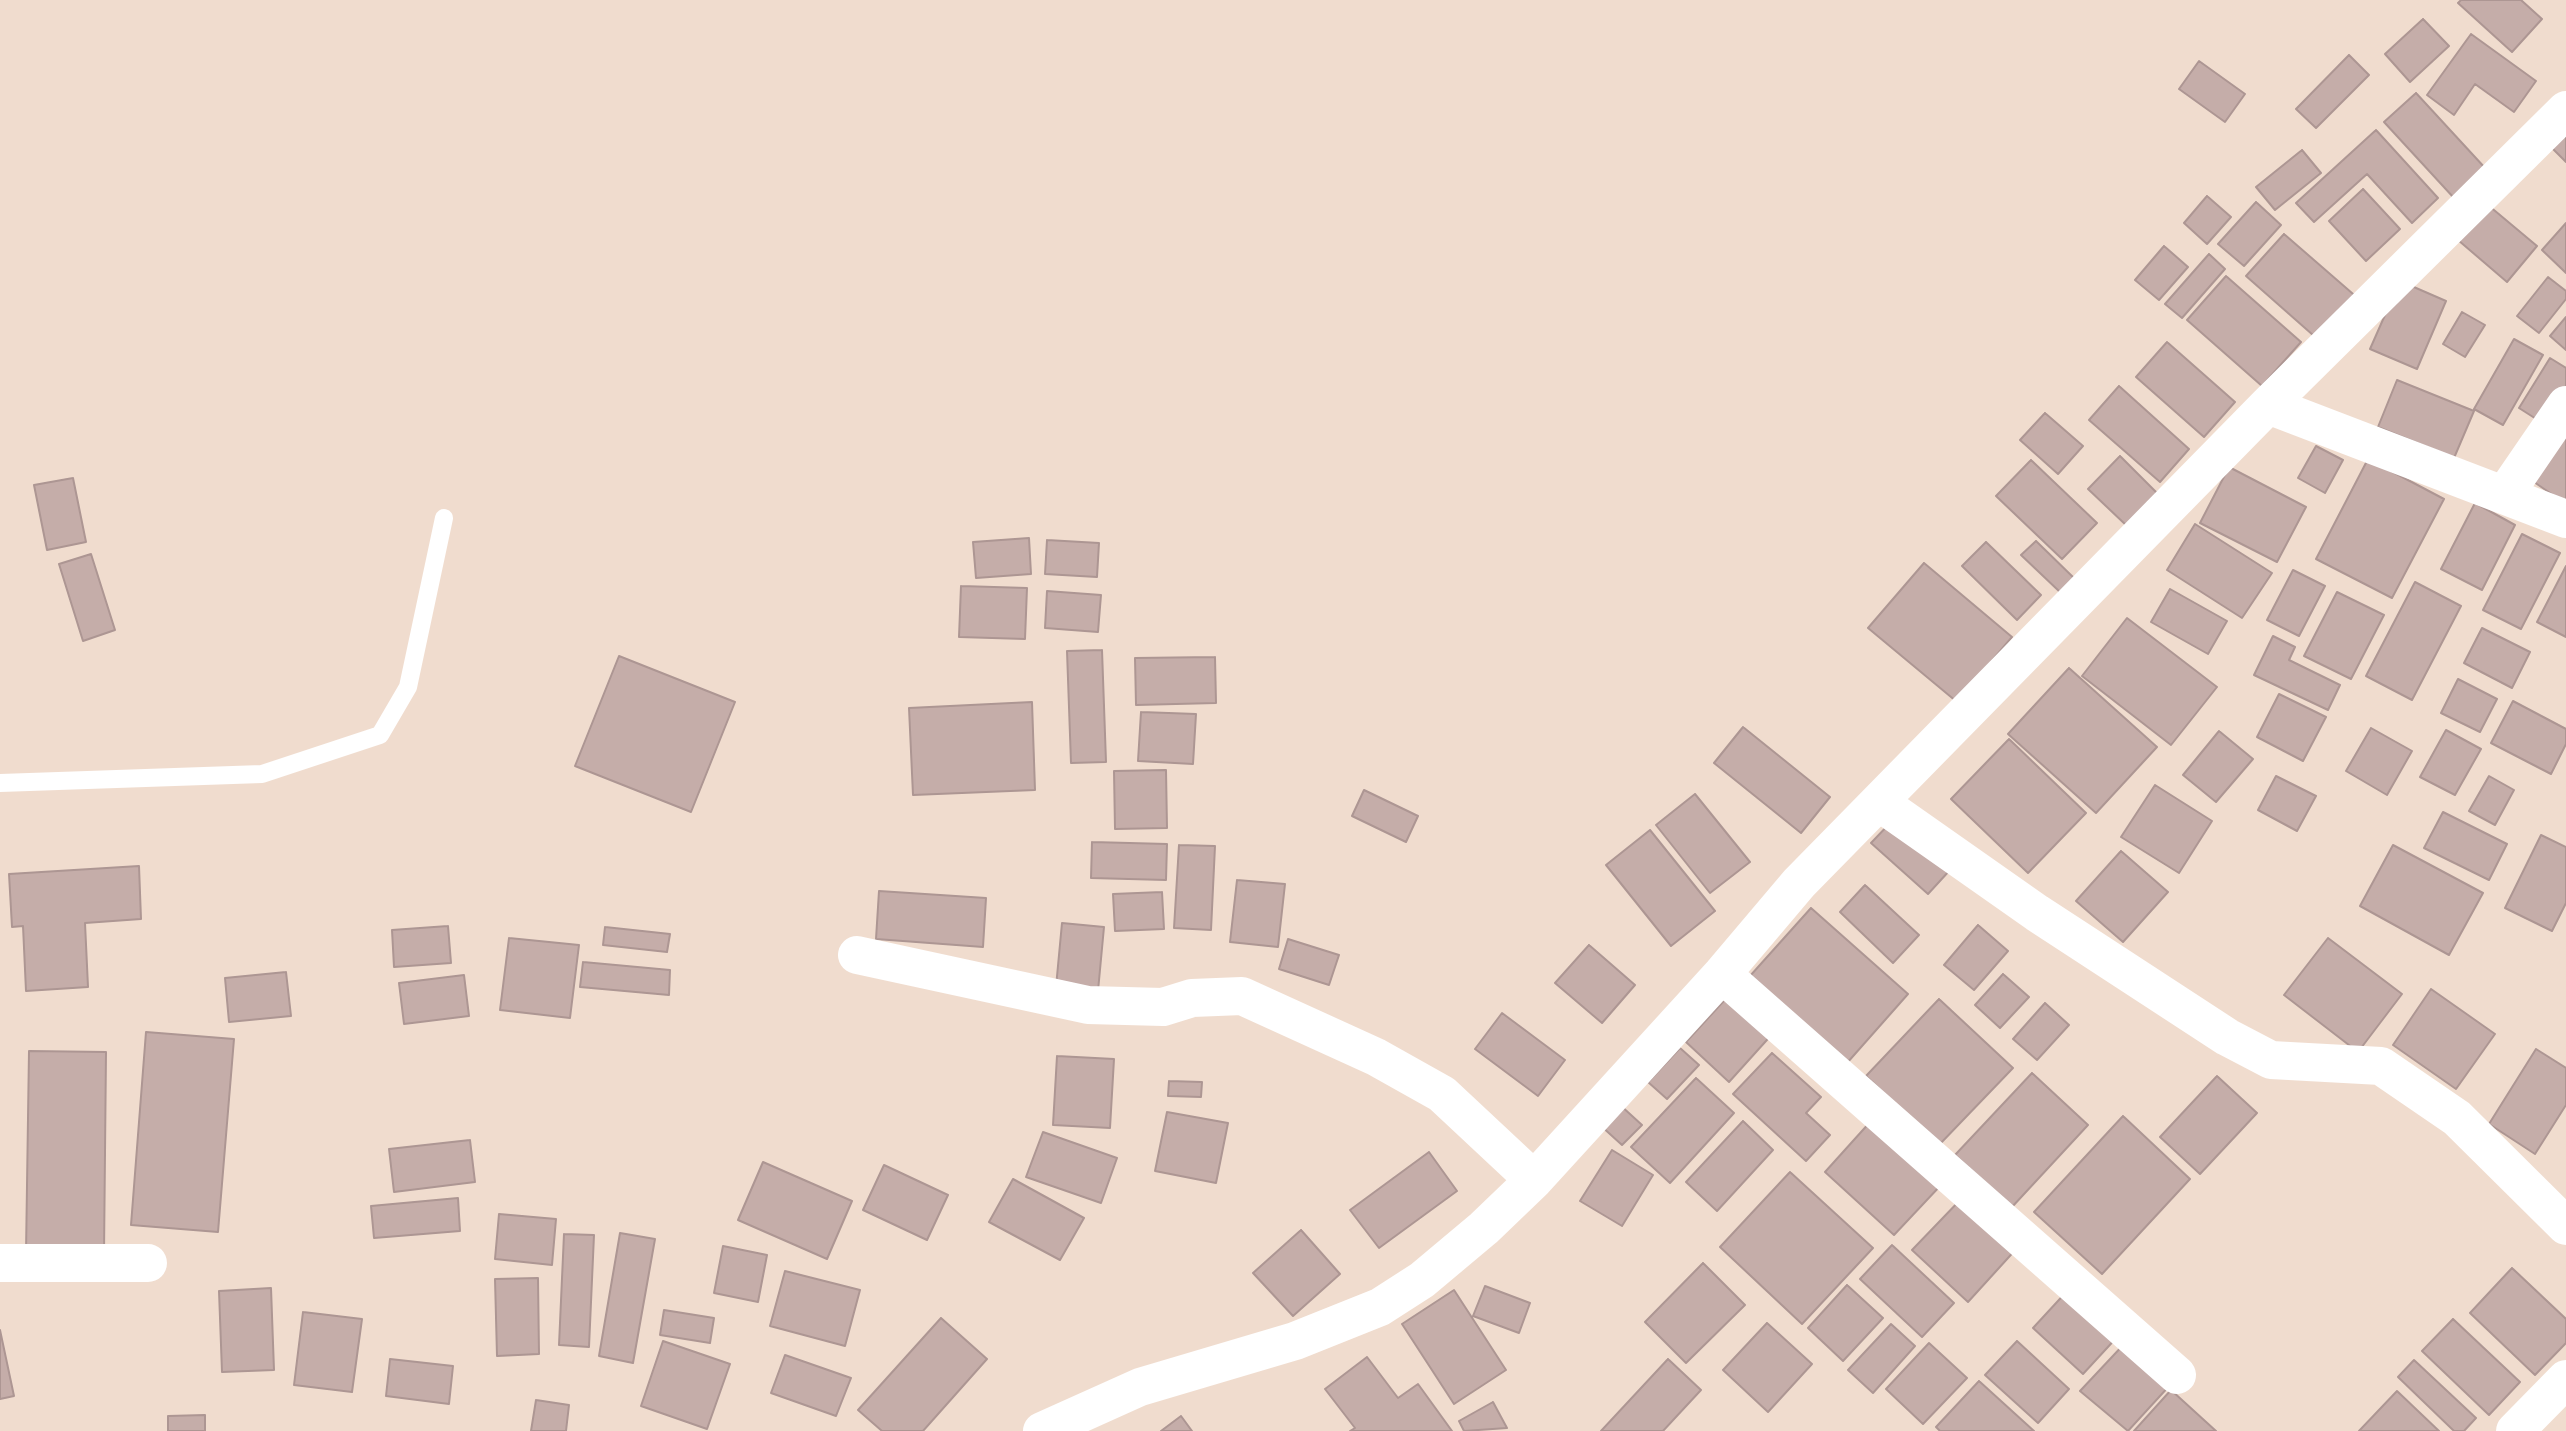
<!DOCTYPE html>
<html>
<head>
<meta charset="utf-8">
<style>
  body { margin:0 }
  canvas { display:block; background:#f0dcce }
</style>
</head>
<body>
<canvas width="2566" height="1431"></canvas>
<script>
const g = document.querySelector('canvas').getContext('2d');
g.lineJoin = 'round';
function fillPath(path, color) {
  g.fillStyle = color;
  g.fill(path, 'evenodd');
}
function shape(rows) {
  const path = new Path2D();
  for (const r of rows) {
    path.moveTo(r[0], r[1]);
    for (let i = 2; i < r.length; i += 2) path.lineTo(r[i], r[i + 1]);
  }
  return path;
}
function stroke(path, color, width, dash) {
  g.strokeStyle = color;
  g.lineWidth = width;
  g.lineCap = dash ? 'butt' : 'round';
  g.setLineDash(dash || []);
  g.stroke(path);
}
const building = shape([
  [2461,0,2521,0,2542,19,2512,52,2458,3,2461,0],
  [2423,19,2449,46,2410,82,2385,54,2423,19],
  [2471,34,2536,81,2514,112,2475,84,2454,115,2427,95,2471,34],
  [2349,55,2369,75,2316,128,2296,109,2349,55],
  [2199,61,2245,94,2225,122,2179,89,2199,61],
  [2416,93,2486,169,2454,198,2384,122,2416,93],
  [2376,130,2438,198,2412,223,2367,174,2314,222,2296,203,2376,130],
  [2566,134,2566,162,2551,147,2566,134],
  [2302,150,2321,173,2275,210,2256,187,2302,150],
  [2363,189,2400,229,2366,261,2329,221,2363,189],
  [2207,196,2231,217,2207,244,2184,223,2207,196],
  [2256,202,2281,225,2244,266,2218,244,2256,202],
  [2488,205,2537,246,2507,282,2458,240,2488,205],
  [2566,223,2566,273,2542,250,2566,223],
  [2284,234,2360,300,2322,343,2246,276,2284,234],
  [2164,246,2188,267,2159,300,2135,280,2164,246],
  [2209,254,2225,269,2182,318,2165,304,2209,254],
  [2226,276,2301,342,2262,386,2187,320,2226,276],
  [2548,277,2566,291,2566,299,2539,333,2517,316,2548,277],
  [2400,281,2446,301,2417,369,2370,349,2400,281],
  [2462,312,2485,325,2465,357,2443,344,2462,312],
  [2566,317,2566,350,2550,336,2566,317],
  [2514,339,2543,355,2503,425,2474,409,2514,339],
  [2167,342,2235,402,2204,437,2136,377,2167,342],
  [2550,358,2566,368,2566,388,2544,424,2519,408,2550,358],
  [2397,380,2474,411,2454,458,2378,427,2397,380],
  [2119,386,2189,449,2160,482,2089,420,2119,386],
  [2045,413,2083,446,2058,474,2020,440,2045,413],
  [2566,436,2566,504,2534,482,2566,436],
  [2316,446,2343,460,2325,493,2298,478,2316,446],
  [2120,456,2158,494,2127,526,2088,489,2120,456],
  [2368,459,2444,499,2392,598,2316,559,2368,459],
  [2031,460,2097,523,2062,559,1996,496,2031,460],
  [2229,467,2306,507,2277,562,2200,523,2229,467],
  [73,478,86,542,47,550,34,485,73,478],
  [2475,503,2515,525,2482,590,2441,569,2475,503],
  [2195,524,2272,573,2242,618,2167,570,2195,524],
  [2522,534,2560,553,2521,629,2483,610,2522,534],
  [1029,538,1031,574,976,578,973,542,1029,538],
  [1047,540,1099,543,1097,577,1045,574,1047,540],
  [2036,541,2075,579,2061,593,2021,555,2036,541],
  [1986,542,2041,595,2017,620,1962,566,1986,542],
  [91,554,115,630,83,641,59,564,91,554],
  [1924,563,2012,637,1957,702,1868,628,1924,563],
  [2566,566,2566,637,2537,622,2566,566],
  [2293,570,2325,586,2299,636,2267,620,2293,570],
  [2415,582,2461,606,2412,700,2366,676,2415,582],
  [961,586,1027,588,1025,639,959,637,961,586],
  [2170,589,2227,621,2208,654,2151,622,2170,589],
  [1047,591,1101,595,1098,632,1045,628,1047,591],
  [2337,592,2384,615,2351,679,2304,656,2337,592],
  [2127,618,2217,687,2171,745,2082,676,2127,618],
  [2482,628,2530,652,2512,688,2464,663,2482,628],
  [2273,636,2295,647,2289,660,2340,685,2328,710,2254,675,2273,636],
  [1102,650,1106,762,1071,763,1067,651,1102,650],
  [619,656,735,702,691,812,575,766,619,656],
  [1215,657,1216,703,1136,705,1135,658,1215,657],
  [2069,668,2157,747,2096,813,2008,734,2069,668],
  [2458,679,2497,699,2480,732,2441,713,2458,679],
  [2279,694,2326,717,2303,761,2257,737,2279,694],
  [2513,701,2566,729,2566,744,2551,774,2491,743,2513,701],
  [1032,702,1035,790,913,795,909,708,1032,702],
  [1141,712,1196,714,1193,764,1138,761,1141,712],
  [1743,727,1830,797,1801,833,1714,763,1743,727],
  [2371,728,2412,751,2387,795,2346,771,2371,728],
  [2446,730,2481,749,2455,795,2420,777,2446,730],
  [2219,731,2253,759,2216,802,2183,775,2219,731],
  [2009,739,2086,813,2028,873,1951,799,2009,739],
  [1166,770,1167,828,1115,829,1114,771,1166,770],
  [2276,776,2316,796,2297,831,2258,810,2276,776],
  [2489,776,2514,790,2495,825,2469,811,2489,776],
  [2155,785,2212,821,2179,873,2121,837,2155,785],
  [1364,790,1418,816,1406,842,1352,816,1364,790],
  [1695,794,1750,862,1710,893,1656,825,1695,794],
  [2443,812,2507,844,2489,880,2424,848,2443,812],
  [1893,820,1950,870,1928,894,1871,843,1893,820],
  [1650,830,1715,911,1671,946,1606,865,1650,830],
  [2541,835,2566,847,2566,903,2552,931,2505,908,2541,835],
  [1092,842,1167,844,1166,880,1091,878,1092,842],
  [1179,845,1215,846,1211,930,1174,928,1179,845],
  [2393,845,2483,893,2449,955,2360,906,2393,845],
  [2121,851,2168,892,2123,942,2076,901,2121,851],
  [139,866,141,919,85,923,88,987,26,991,23,926,12,927,9,874,139,866],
  [1237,880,1285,884,1278,947,1230,942,1237,880],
  [1865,885,1919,935,1893,963,1840,912,1865,885],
  [879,891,986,898,983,947,876,939,879,891],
  [1162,892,1164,929,1115,931,1113,894,1162,892],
  [1811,908,1908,994,1847,1063,1750,976,1811,908],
  [1062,923,1104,927,1098,991,1056,987,1062,923],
  [1978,925,2008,951,1974,990,1944,965,1978,925],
  [448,926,451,963,394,967,392,930,448,926],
  [605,927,670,934,667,952,603,945,605,927],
  [509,938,579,945,570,1018,500,1010,509,938],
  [2328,938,2402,994,2358,1052,2284,995,2328,938],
  [1288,939,1339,955,1329,985,1279,969,1288,939],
  [1589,945,1635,985,1602,1023,1555,983,1589,945],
  [583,962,670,970,669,995,580,987,583,962],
  [286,972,291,1016,229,1022,225,978,286,972],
  [2003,974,2029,997,2000,1028,1975,1005,2003,974],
  [464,975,469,1016,404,1024,399,983,464,975],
  [2431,989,2495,1034,2456,1089,2393,1045,2431,989],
  [1732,992,1775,1031,1729,1082,1686,1042,1732,992],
  [1939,999,2013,1068,1939,1145,1866,1076,1939,999],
  [2045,1003,2069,1025,2037,1060,2013,1039,2045,1003],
  [1502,1013,1565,1060,1538,1096,1475,1049,1502,1013],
  [146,1032,234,1039,218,1232,131,1225,146,1032],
  [1680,1048,1699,1065,1667,1099,1648,1082,1680,1048],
  [2536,1049,2566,1068,2566,1105,2535,1154,2489,1124,2536,1049],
  [29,1051,106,1052,104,1254,26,1253,29,1051],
  [1772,1053,1821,1097,1806,1113,1830,1135,1806,1161,1733,1094,1772,1053],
  [1057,1056,1114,1059,1110,1128,1053,1125,1057,1056],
  [2032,1073,2088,1125,2012,1207,1955,1155,2032,1073],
  [2217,1076,2257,1113,2200,1174,2160,1137,2217,1076],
  [1696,1078,1734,1113,1670,1183,1631,1147,1696,1078],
  [1169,1081,1202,1082,1201,1097,1168,1096,1169,1081],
  [1619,1104,1642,1125,1622,1145,1600,1125,1619,1104],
  [1167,1112,1228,1123,1216,1183,1155,1171,1167,1112],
  [2123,1116,2190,1179,2102,1274,2034,1212,2123,1116],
  [1743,1121,1773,1150,1717,1211,1686,1182,1743,1121],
  [1871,1121,1941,1185,1894,1235,1825,1172,1871,1121],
  [1043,1132,1117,1158,1101,1203,1026,1177,1043,1132],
  [470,1140,475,1182,394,1192,389,1149,470,1140],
  [1612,1150,1653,1175,1622,1226,1580,1201,1612,1150],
  [1429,1152,1457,1191,1379,1248,1350,1210,1429,1152],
  [763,1162,852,1201,827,1259,738,1220,763,1162],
  [884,1165,948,1195,927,1240,863,1210,884,1165],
  [1790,1172,1873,1248,1802,1324,1720,1247,1790,1172],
  [1013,1179,1084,1218,1060,1260,989,1222,1013,1179],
  [1963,1197,2018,1247,1968,1302,1912,1250,1963,1197],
  [458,1198,460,1231,374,1238,371,1206,458,1198],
  [499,1214,556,1219,552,1265,495,1259,499,1214],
  [1301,1230,1340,1274,1293,1316,1253,1273,1301,1230],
  [620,1233,655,1239,633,1363,599,1356,620,1233],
  [564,1234,594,1235,589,1347,559,1345,564,1234],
  [1892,1245,1954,1303,1922,1337,1860,1279,1892,1245],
  [723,1246,767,1255,758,1302,714,1293,723,1246],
  [1703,1263,1745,1305,1686,1363,1645,1322,1703,1263],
  [2512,1268,2566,1319,2566,1343,2535,1375,2470,1313,2512,1268],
  [785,1271,860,1290,845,1346,770,1326,785,1271],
  [538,1278,539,1354,497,1356,495,1279,538,1278],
  [1847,1285,1883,1318,1843,1361,1808,1328,1847,1285],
  [1485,1286,1530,1303,1519,1333,1473,1316,1485,1286],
  [271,1288,274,1370,222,1372,219,1291,271,1288],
  [2069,1289,2119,1335,2083,1374,2033,1328,2069,1289],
  [1454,1290,1506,1370,1454,1404,1402,1324,1454,1290],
  [664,1310,714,1318,710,1343,660,1335,664,1310],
  [303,1312,362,1319,352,1392,294,1385,303,1312],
  [941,1318,987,1359,923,1431,882,1431,858,1410,941,1318],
  [2453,1319,2520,1382,2489,1415,2422,1351,2453,1319],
  [1767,1323,1812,1364,1768,1412,1723,1370,1767,1323],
  [1891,1324,1915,1346,1873,1393,1848,1370,1891,1324],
  [0,1330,14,1396,0,1399,0,1330],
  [663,1341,730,1364,707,1429,641,1406,663,1341],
  [2017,1341,2069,1389,2038,1423,1985,1375,2017,1341],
  [2126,1342,2171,1384,2128,1431,2080,1391,2126,1342],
  [1929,1343,1967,1378,1923,1424,1886,1389,1929,1343],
  [785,1355,851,1378,836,1416,771,1393,785,1355],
  [1367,1357,1398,1398,1418,1384,1452,1431,1350,1431,1355,1428,1325,1389,1367,1357],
  [390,1359,453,1366,449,1404,386,1396,390,1359],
  [1668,1359,1701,1390,1663,1431,1601,1431,1668,1359],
  [2414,1360,2476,1418,2464,1431,2454,1431,2398,1377,2414,1360],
  [1979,1381,2034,1431,1940,1431,1936,1427,1979,1381],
  [2171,1390,2216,1431,2134,1431,2171,1390],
  [2397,1391,2439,1431,2359,1431,2397,1391],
  [536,1400,569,1405,566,1431,531,1431,536,1400],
  [1493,1402,1507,1428,1464,1431,1459,1421,1493,1402],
  [205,1415,205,1431,168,1431,168,1416,205,1415],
  [1181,1416,1192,1431,1161,1431,1181,1416]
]);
fillPath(building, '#c5ada9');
stroke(building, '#ad9693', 2);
stroke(shape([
  [0,783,262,774,380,735,408,687,444,518]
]), '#fff', 18);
stroke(shape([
  [2268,405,2566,519],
  [2505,494,2566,405],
  [1879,802,2037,913,2227,1037,2271,1060,2381,1066,2457,1118,2566,1226],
  [857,955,1088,1005,1163,1007,1192,998,1242,996,1376,1057,1442,1094,1534,1180],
  [1722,974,2177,1375],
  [0,1263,148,1263],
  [1042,1431,1140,1387,1295,1341,1380,1307,1422,1280,1484,1228,1534,1180,1722,974,1799,883,2268,405,2566,110],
  [2515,1431,2566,1379]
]), '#fff', 38);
</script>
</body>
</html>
